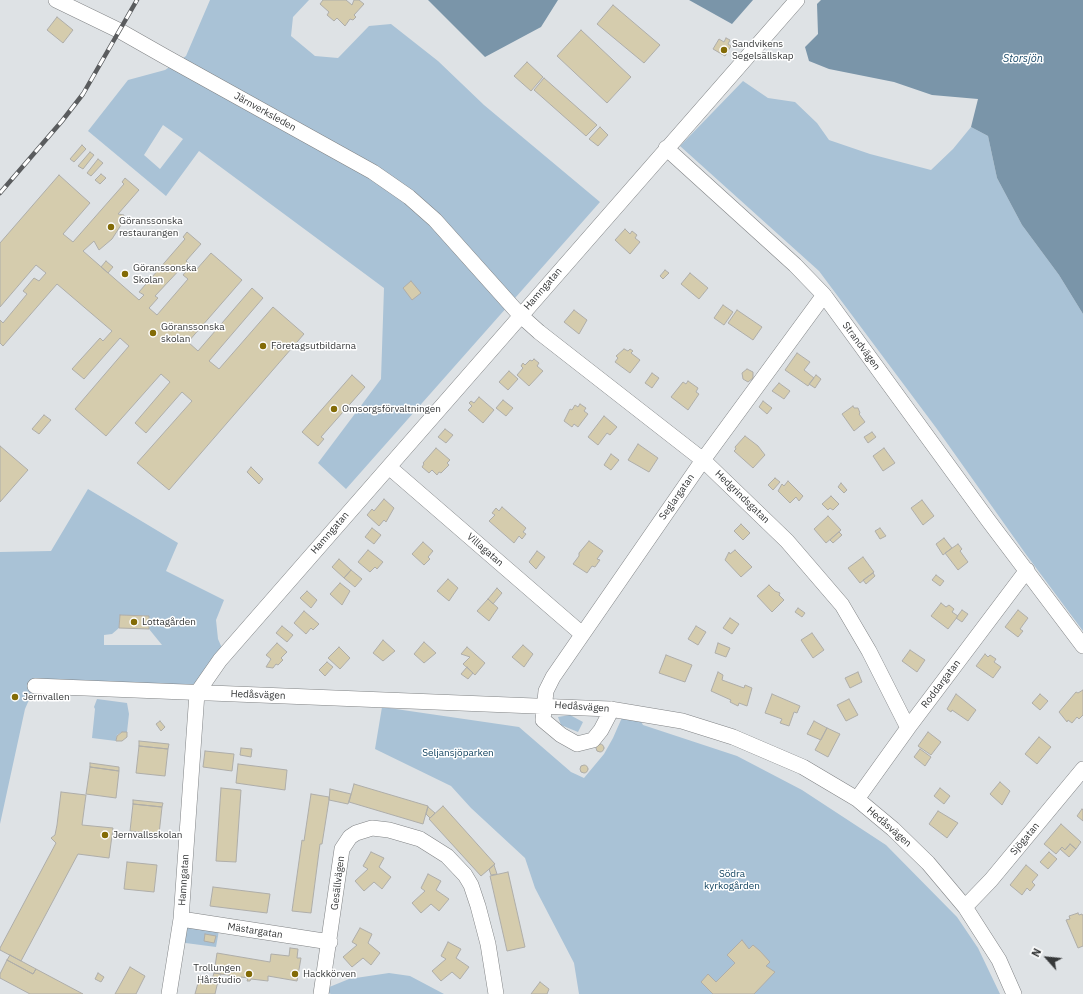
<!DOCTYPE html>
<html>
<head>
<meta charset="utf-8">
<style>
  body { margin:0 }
  #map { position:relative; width:1083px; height:994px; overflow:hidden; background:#dee2e5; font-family:"IBM Plex Sans",sans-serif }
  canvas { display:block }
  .north { position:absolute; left:1027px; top:938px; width:40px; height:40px; -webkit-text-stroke:3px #fff; paint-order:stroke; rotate:297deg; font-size:11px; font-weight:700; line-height:16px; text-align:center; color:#363839 }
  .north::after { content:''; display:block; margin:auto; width:14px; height:18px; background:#363839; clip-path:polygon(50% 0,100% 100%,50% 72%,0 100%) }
</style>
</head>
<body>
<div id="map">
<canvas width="1083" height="994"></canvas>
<div class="north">N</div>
</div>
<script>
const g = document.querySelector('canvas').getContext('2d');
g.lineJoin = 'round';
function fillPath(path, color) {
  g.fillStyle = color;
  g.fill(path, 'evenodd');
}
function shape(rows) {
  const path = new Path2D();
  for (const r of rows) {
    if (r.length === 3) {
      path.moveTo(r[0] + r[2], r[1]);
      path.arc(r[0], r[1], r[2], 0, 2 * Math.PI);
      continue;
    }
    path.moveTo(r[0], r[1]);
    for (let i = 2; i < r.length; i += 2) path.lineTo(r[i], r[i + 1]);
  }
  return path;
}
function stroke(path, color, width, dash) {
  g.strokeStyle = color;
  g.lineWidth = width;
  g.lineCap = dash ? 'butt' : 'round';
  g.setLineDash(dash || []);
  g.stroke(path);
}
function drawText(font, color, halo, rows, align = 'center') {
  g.font = font + ' "IBM Plex Sans",sans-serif';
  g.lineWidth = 3;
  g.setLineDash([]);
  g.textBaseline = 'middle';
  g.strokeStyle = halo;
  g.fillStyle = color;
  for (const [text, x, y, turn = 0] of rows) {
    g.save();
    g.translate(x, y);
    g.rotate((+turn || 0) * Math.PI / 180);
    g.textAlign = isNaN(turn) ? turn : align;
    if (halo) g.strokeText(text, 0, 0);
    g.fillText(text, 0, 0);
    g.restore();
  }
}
fillPath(shape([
  [210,0,309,0,293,17,291,36,315,56,338,58,369,26,391,24,438,61,484,105,600,202,346,489,318,463,381,379,384,288,199,151,166,196,88,131,128,80,165,70,186,56],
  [163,125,183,139,160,169,144,155],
  [743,81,768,98,795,102,817,123,829,140,870,154,931,170,953,149,971,127,988,136,997,178,1022,225,1059,275,1083,314,1083,631,1025,553,937,429,819,271,680,146],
  [88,489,178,543,166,571,224,600,216,620,218,639,225,655,197,693,35,686,25,709,0,824,0,552,51,551],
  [120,615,149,616,149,629,162,645,104,645,104,635,112,634,119,628],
  [97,699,127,703,129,714,127,732,122,732,117,735,116,741,92,738,95,709,94,707],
  [382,707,519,727,571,772,584,778,604,754,613,738,624,713,637,715,643,725,737,756,802,790,886,845,957,917,978,948,1000,994,579,994,574,963,535,888,525,858,471,808,451,786,375,749],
  [570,715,583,722,578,732,561,725,558,717],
  [181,919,220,925,216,947,178,942],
  [389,973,410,976,444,994,331,994,322,990,349,979]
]), '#a9c2d6');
fillPath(shape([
  [428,0,558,0,541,27,485,57],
  [689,0,753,0,732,24],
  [821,0,1083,0,1083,314,1059,275,1022,225,997,178,988,136,971,127,978,99,932,95,894,82,829,69,809,61,805,47,818,34,817,4]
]), '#7a95a9');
const building = shape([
  [323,0,346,0,352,5,354,0,359,0,364,4,354,15,356,17,353,20,350,19,345,26,337,18,334,21,327,15,329,12,320,4,323,0],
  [613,5,660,45,644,63,597,24,613,5],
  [57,17,73,30,63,43,47,30,57,17],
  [581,30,631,77,607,103,557,56,581,30],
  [726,38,730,40,728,44,731,46,725,56,713,49,719,39,724,42,726,38],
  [527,62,543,77,531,91,514,76,527,62],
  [544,78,597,125,586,136,534,90,544,78],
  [600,127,608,135,598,146,589,139,600,127],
  [82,145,86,149,74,162,70,159,82,145],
  [90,152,94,155,83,169,78,166,90,152],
  [98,159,103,163,91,176,87,173,98,159],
  [101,174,106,178,100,184,95,180,101,174],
  [59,175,90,203,63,234,73,242,124,184,122,182,125,178,139,190,118,214,124,215,121,225,112,239,99,250,94,241,83,251,139,300,144,295,139,292,185,239,183,237,187,232,201,244,186,261,196,270,211,253,242,280,188,342,198,351,252,288,263,298,209,361,219,369,273,307,304,334,169,490,137,463,192,401,182,392,146,433,135,423,170,382,161,374,106,436,75,409,129,346,120,338,84,379,72,369,100,338,103,341,112,331,57,284,3,346,0,343,0,320,3,323,27,294,23,291,34,278,39,281,46,273,36,265,0,307,0,243,59,175],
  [183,266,187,270,183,275,188,279,157,315,149,308,158,298,155,296,183,266],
  [625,229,630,234,632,231,637,235,635,238,640,242,630,254,615,240,625,229],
  [106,261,113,267,108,273,101,267,106,261],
  [665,270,669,273,663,279,660,276,665,270],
  [690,273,708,288,699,299,681,284,690,273],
  [411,281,421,293,412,300,403,288,411,281],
  [723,305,733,312,724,325,714,318,723,305],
  [574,310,587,320,579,334,564,322,574,310],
  [737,310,762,327,753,340,728,323,737,310],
  [624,349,628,351,630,349,633,351,631,353,640,360,630,373,615,362,618,358,616,356,624,349],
  [797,353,810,362,804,370,814,378,808,386,785,370,797,353],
  [534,359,539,363,537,366,543,371,529,386,517,375,523,368,521,366,523,363,525,365,530,360,532,361,534,359],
  [747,369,753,372,753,378,748,382,743,379,742,373,747,369],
  [509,371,518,379,508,390,499,382,509,371],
  [652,373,659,378,652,388,645,383,652,373],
  [352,375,365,387,321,437,324,439,318,446,302,432,352,375],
  [816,375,821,379,815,388,809,384,816,375],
  [688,381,698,388,696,392,699,394,688,410,671,397,683,382,686,384,688,381],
  [779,383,790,391,784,399,772,391,779,383],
  [479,397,494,410,483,423,468,410,472,406,469,403,471,401,474,403,479,397],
  [503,400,513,408,506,416,496,408,503,400],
  [763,401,772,408,767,414,759,407,763,401],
  [580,404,586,408,584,411,588,414,578,427,574,424,572,427,564,421,570,409,572,410,575,405,578,407,580,404],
  [853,406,854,408,858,408,860,413,859,414,865,422,854,431,842,414,853,406],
  [44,415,51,420,39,434,32,429,44,415],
  [604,416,617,427,610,435,607,433,598,445,588,437,604,416],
  [445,429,453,435,446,443,438,437,445,429],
  [872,432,876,437,868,443,864,437,872,432],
  [745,436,758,446,765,455,753,468,734,451,736,449,735,447,745,436],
  [638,444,658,458,649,472,628,460,638,444],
  [0,446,28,470,0,502,0,446],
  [436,448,450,460,447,463,449,465,441,473,439,472,437,475,432,470,429,473,422,467,424,464,423,463,436,448],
  [884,448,895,463,883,471,873,456,884,448],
  [611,454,619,460,611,470,604,465,611,454],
  [251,467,263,479,259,484,247,472,251,467],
  [775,478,780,482,773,490,768,485,775,478],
  [788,481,803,496,799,501,796,497,790,503,778,491,782,484,784,486,788,481],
  [841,483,847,490,844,493,838,487,841,483],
  [831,496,839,504,833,510,830,508,828,510,822,504,831,496],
  [384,499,394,508,386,522,384,520,379,526,367,515,372,509,374,511,384,499],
  [922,500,934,516,923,525,911,508,922,500],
  [502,507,526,528,523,532,526,534,522,539,519,536,514,543,489,521,495,515,492,513,496,508,499,511,502,507],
  [828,516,841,530,826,543,814,529,828,516],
  [741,524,750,533,743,540,734,531,741,524],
  [372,528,381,535,374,544,365,537,372,528],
  [880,528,886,536,880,539,875,531,880,528],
  [839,532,842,535,833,543,830,540,839,532],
  [944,538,952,548,943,555,936,544,944,538],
  [589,541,603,551,597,559,600,560,595,567,592,566,587,573,573,564,579,556,579,553,589,541],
  [423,542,433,551,428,557,430,559,424,565,412,554,423,542],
  [958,544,962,549,960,551,968,562,958,570,945,553,958,544],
  [368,550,383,562,377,569,375,567,370,572,358,562,368,550],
  [735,550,752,567,741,577,725,560,729,552,730,554,735,550],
  [537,551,545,557,536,569,529,562,537,551],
  [863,557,874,572,860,583,848,568,863,557],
  [339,559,351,570,344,578,332,567,339,559],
  [351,570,362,579,355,587,344,578,351,570],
  [873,573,875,576,866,584,863,580,873,573],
  [936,575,944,581,940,586,932,580,936,575],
  [448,579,458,588,449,601,437,591,448,579],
  [340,583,350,591,342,605,330,594,340,583],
  [769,585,775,591,780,593,779,595,784,600,772,612,757,596,769,585],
  [497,588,502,593,493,604,488,599,497,588],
  [307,591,317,600,311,608,300,598,307,591],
  [488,599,498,608,489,621,477,611,488,599],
  [941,603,946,607,949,605,954,609,952,612,958,616,948,629,931,616,941,603],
  [798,608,805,613,802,617,795,612,798,608],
  [962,610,968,614,962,622,956,618,962,610],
  [1018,610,1028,618,1020,629,1023,631,1018,637,1005,627,1018,610],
  [304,611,319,624,313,630,311,628,306,634,294,623,304,611],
  [120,615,149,616,149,629,119,628,120,615],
  [730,618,739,624,732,634,723,628,730,618],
  [282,626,293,635,287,642,276,633,282,626],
  [696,626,706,632,698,645,688,639,696,626],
  [812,633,824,650,813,658,801,640,812,633],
  [383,640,395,651,383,661,373,653,383,640],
  [424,642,436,653,424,663,414,654,424,642],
  [277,643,287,652,281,658,283,660,278,665,276,664,273,668,266,667,271,659,266,655,277,643],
  [718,643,730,648,726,657,715,653,718,643],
  [523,645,533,654,524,667,512,657,523,645],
  [339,647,350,658,340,669,328,658,339,647],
  [467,647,485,663,475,675,463,664,470,657,461,654,467,647],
  [910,650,925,660,917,672,902,661,910,650],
  [985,654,988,657,990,655,996,659,994,662,1001,667,993,678,976,666,985,654],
  [666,655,692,665,685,682,659,673,666,655],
  [327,662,333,667,325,676,319,670,327,662],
  [467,667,473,673,468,679,461,674,467,667],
  [718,672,723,675,722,680,744,688,745,685,752,688,747,706,739,703,738,706,730,702,731,700,711,691,718,672],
  [858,672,862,682,850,688,845,678,858,672],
  [1083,690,1083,715,1079,719,1077,717,1072,723,1068,720,1067,722,1059,712,1076,692,1078,693,1083,690],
  [772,694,800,706,797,713,794,712,789,726,780,723,782,719,765,713,772,694],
  [956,694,976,710,968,721,952,710,951,712,947,709,956,694],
  [1040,694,1048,701,1040,710,1032,703,1040,694],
  [849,699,858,715,846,721,837,705,849,699],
  [160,721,165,727,161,731,156,724,160,721],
  [814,721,827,728,821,740,807,734,814,721],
  [827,728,840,734,828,757,815,750,827,728],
  [122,732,127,732,127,737,122,741,116,741,117,736,122,732],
  [928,732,941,742,931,755,918,746,928,732],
  [1039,737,1051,747,1037,764,1025,754,1039,737],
  [139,741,169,744,168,749,139,746,139,741],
  [600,748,4],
  [139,746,168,749,165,776,136,773,139,746],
  [241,748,252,749,251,757,240,755,241,748],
  [920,749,931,757,925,766,914,757,920,749],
  [205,751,234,754,232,771,203,767,205,751],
  [90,763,119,767,119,771,90,767,90,763],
  [238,764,287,770,285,790,236,783,238,764],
  [584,769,4],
  [90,767,119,771,116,798,86,794,90,767],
  [1000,782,1010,791,1002,805,990,794,1000,782],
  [354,784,428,806,423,824,349,802,354,784],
  [221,788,241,790,236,862,216,861,221,788],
  [940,788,950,796,944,804,934,796,940,788],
  [330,789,351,794,348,804,329,800,330,789],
  [61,792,86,795,82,825,113,828,109,858,78,854,21,961,0,950,0,948,56,843,51,838,55,835,57,825,61,792],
  [311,794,329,797,329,800,322,844,320,844,311,913,292,911,302,840,304,841,311,794],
  [133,800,163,803,162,807,133,804,133,800],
  [133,804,162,807,159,834,130,831,133,804],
  [443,806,495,864,481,876,429,819,443,806],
  [428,807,435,813,430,818,426,814,428,807],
  [1082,809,1083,810,1083,821,1077,816,1082,809],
  [938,811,958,823,947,838,929,824,938,811],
  [1061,824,1081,842,1076,849,1070,844,1065,850,1062,847,1056,854,1044,844,1061,824],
  [1070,844,1076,849,1069,857,1060,849,1062,847,1065,850,1070,844],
  [371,852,384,858,379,867,391,877,382,889,374,882,364,891,355,881,368,869,363,866,371,852],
  [1049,852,1057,859,1048,869,1040,862,1049,852],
  [127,862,157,865,154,892,124,889,127,862],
  [494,865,497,874,491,875,489,869,494,865],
  [1026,865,1038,875,1032,882,1035,885,1030,891,1027,888,1022,895,1010,885,1026,865],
  [508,872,525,947,507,951,490,876,508,872],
  [428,874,441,881,436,890,449,899,439,911,431,904,421,913,412,903,425,891,421,888,428,874],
  [213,887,270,894,267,913,210,906,213,887],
  [1078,913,1079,915,1082,914,1083,916,1083,946,1078,948,1066,920,1070,919,1069,916,1078,913],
  [360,928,372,934,368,943,380,953,371,965,363,958,352,967,343,957,357,945,352,942,360,928],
  [205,934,216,936,214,943,204,941,205,934],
  [742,940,749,949,753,945,760,951,770,962,766,966,775,972,754,994,713,994,701,982,708,974,716,982,735,963,727,955,742,940],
  [448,942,461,949,456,958,469,967,460,979,452,972,441,981,432,971,446,959,441,956,448,942],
  [290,948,298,949,297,958,301,958,297,981,268,976,268,981,251,979,250,981,247,981,248,978,241,977,241,980,234,979,234,976,214,973,217,953,270,962,271,954,289,956,290,948],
  [10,955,36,969,33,974,7,960,10,955],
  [7,960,33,974,36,969,83,994,30,994,0,978,0,974,7,960],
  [130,967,145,976,136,994,115,994,130,967],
  [98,973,104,977,101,982,95,979,98,973],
  [214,973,221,974,218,981,212,979,214,973],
  [200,976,218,981,215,994,195,994,200,976],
  [540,982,549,989,547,994,531,994,540,982]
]);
fillPath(building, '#d5ccad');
stroke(building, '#aeada9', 1);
const minor = shape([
  [56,0,120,31,164,56,373,172,409,197,435,220,520,315,539,332,703,460,787,541,842,605,869,651,908,728],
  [666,148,795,265,824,295,988,520,1083,646],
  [389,467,582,634],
  [35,686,610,709,682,721,733,737,803,767,857,799,893,829,928,863,965,907,999,960,1014,994],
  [612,709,601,730,593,740,577,744,561,735,543,720,546,691,553,677,703,460,824,295],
  [857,799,908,728,1027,570],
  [965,907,991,880,1083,769],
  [181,919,330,942],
  [169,994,181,919,197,693,220,660,317,549,797,0],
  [321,994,342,849,350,837,356,833,372,828,389,830,420,839,447,856,465,875,471,885,478,906,488,944,496,994]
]);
stroke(minor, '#808385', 16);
stroke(minor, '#fff', 15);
const rail = shape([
  [0,193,62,121,83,94,137,0]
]);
stroke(rail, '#5a5c5e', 4.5);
stroke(rail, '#fff', 3, [9]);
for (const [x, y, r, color] of [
  [724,50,4,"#836b06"],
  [111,227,4,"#836b06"],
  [125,274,4,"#836b06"],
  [153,333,4,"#836b06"],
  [263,346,4,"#836b06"],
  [334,409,4,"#836b06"],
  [134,622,4,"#836b06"],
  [15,697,4,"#836b06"],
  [105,835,4,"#836b06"],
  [249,974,4,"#836b06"],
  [295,974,4,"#836b06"]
]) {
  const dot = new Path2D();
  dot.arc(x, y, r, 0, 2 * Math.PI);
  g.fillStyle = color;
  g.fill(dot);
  stroke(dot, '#fff', 1.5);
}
drawText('10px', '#363839', '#fff', [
  ["Sandvikens",732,44],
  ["Segelsällskap",732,56],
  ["Göranssonska",119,221],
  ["restaurangen",119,233],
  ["Göranssonska",133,268],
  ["Skolan",133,280],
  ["Göranssonska",161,327],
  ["skolan",161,339],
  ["Företagsutbildarna",271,346],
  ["Omsorgsförvaltningen",342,409],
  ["Lottagården",142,622],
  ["Jernvallen",23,697],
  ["Jernvallsskolan",113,835],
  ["Trollungen",241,968,"right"],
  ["Hårstudio",241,980,"right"],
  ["Hackkörven",303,974]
], 'left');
drawText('10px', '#363839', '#fff', [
  ["Järnverksleden",265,112,29],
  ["Hamngatan",543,289,-49],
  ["Strandvägen",861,346,54],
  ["Seglargatan",677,497,-55],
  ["Hedgrindsgatan",742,497,44],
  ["Hamngatan",330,533,-49],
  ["Villagatan",485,550,41],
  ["Roddargatan",941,684,-53],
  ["Hedåsvägen",258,695,2],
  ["Hedåsvägen",582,707,4],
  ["Hedåsvägen",889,827,41],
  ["Sjögatan",1025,839,-50],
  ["Hamngatan",184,880,-86],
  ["Gesällvägen",338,883,-83],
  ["Mästargatan",255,931,9]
]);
drawText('10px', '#0a3d5b', '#fff', [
  ["Seljansjöparken",458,753],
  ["Södra",732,874],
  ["kyrkogården",732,886]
]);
drawText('italic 11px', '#1b4b6a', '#fff', [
  ["Storsjön",1023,59]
]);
</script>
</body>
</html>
